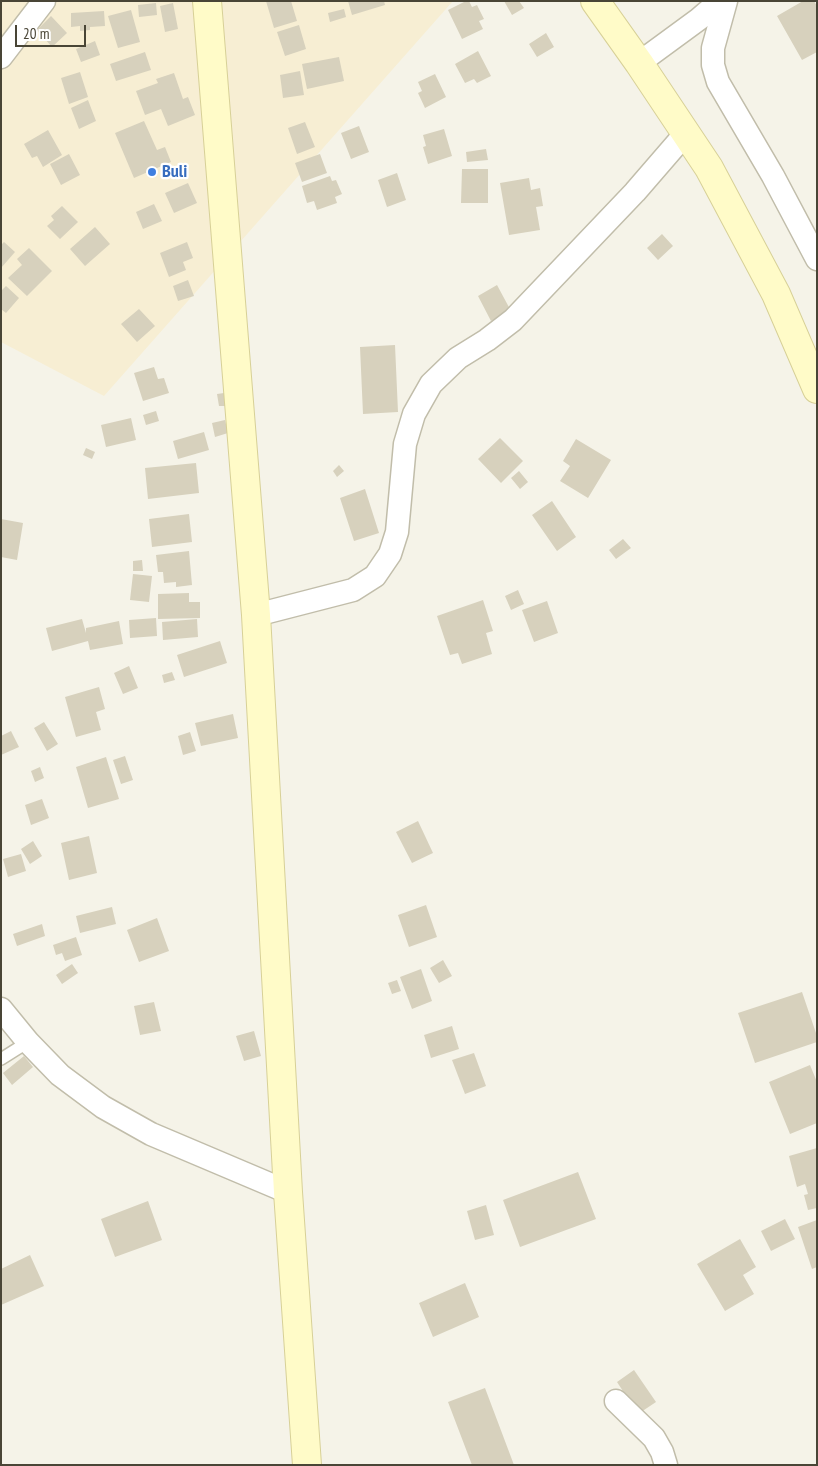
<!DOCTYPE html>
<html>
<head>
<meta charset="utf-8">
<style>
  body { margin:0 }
  #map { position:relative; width:818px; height:1466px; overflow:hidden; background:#f5f3e8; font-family:"PT Sans Narrow",sans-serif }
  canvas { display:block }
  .frame { position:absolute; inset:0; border:2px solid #494536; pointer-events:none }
  .scale { position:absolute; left:15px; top:25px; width:71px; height:22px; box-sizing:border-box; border:2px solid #494536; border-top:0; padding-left:6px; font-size:15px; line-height:18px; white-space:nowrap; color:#494536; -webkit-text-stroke:4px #fff; paint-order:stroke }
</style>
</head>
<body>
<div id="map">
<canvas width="818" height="1466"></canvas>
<div class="frame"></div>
<div class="scale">20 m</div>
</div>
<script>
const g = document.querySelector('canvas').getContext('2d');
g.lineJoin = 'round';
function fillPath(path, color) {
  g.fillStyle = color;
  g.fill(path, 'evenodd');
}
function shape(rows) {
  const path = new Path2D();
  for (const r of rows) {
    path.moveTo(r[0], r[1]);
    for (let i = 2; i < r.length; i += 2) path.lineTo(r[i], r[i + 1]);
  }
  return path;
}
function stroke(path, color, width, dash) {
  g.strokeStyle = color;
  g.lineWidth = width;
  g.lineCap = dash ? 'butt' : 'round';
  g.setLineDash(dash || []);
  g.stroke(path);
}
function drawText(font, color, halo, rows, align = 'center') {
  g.font = font + ' "PT Sans Narrow",sans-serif';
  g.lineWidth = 4.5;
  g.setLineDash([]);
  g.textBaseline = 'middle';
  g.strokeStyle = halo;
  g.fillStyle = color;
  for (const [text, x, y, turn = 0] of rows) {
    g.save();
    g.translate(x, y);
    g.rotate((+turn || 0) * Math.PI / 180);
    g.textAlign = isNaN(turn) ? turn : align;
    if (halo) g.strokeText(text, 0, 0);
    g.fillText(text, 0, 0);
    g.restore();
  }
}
fillPath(shape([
  [1,1,453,1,104,396,1,342]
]), '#f7eed3');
fillPath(shape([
  [266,1,291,1,297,21,274,28],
  [348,1,384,1,385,5,352,15],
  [466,1,469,1,472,7,477,5,484,19,479,21,483,29,462,39,448,10],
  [504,1,519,1,524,8,512,15],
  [803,1,814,1,817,6,817,52,802,60,777,16],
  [156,3,157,15,139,17,138,5],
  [173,3,178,29,165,32,160,6],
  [344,9,346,17,330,22,328,13],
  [131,10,140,42,118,48,108,16],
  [104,11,105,26,90,27,90,30,80,31,80,26,71,27,71,13],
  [51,16,67,33,52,47,37,30],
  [299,25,306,49,285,56,277,32],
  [546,33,554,47,537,57,529,44],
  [95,41,100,55,81,62,76,49],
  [478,51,491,76,477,83,474,79,465,83,455,64],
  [145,52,151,70,116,81,110,64],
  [339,57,344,81,307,89,302,64],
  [300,71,304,95,283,98,280,75],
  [80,72,88,97,69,104,61,78],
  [174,73,183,99,188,97,195,115,168,126,161,109,145,115,136,91,158,83,156,79],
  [435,74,446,97,425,108,418,93,422,91,418,82],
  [88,100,96,121,79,129,71,108],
  [144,121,157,150,165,147,171,162,134,178,115,133],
  [305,122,315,147,297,154,288,128],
  [359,126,369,152,351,159,341,133],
  [444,129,452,156,428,164,423,147,426,146,423,135],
  [48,130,62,155,43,167,37,156,32,158,24,144],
  [486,149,488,160,467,162,466,152],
  [69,154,80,175,61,185,50,164],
  [320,154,327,173,302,182,295,163],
  [462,169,488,169,488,203,461,203],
  [397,173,406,200,387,207,378,180],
  [330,176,332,181,336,180,342,194,335,197,337,203,317,210,314,201,307,203,302,186],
  [529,178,531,190,540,188,543,206,536,207,540,230,509,235,500,183],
  [188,183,197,203,174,213,165,193],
  [154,204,162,221,143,229,136,212],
  [62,206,78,222,60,239,47,226,54,220,51,216],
  [95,227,110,244,85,266,70,249],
  [662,234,673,246,658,260,647,248],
  [4,242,15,252,1,268,1,245],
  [187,242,193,258,183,262,186,270,169,277,160,253],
  [29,248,52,271,27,296,8,278,22,265,17,259],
  [188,280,194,296,178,301,173,286],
  [497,285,511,311,491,321,478,296],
  [6,286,19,298,6,313,1,309,1,291],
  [139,309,155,326,137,342,121,324],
  [395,345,398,412,363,414,360,347],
  [154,367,158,379,164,378,169,393,143,401,134,373],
  [224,393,225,406,219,406,217,394],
  [156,411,159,421,146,425,143,415],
  [131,418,136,440,106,447,101,425],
  [225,420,228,433,215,437,212,423],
  [204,432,209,450,178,459,173,441],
  [500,438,523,461,501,483,478,459],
  [576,439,611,460,588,498,560,481,570,466,563,461],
  [86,448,95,452,92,459,83,455],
  [196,463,199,493,148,499,145,468],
  [339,465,344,471,337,477,333,471],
  [519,471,528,482,520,489,511,478],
  [365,489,379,533,354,541,340,498],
  [552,501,576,537,557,551,532,515],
  [189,514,192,542,152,547,149,519],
  [1,519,23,523,17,560,1,557],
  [623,539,631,548,616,559,609,550],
  [189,551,192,585,176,587,176,582,164,583,163,572,158,572,156,555],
  [142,560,143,571,133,571,133,561],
  [133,574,152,576,149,602,130,600],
  [518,590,524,604,511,610,505,596],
  [189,593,189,602,200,602,200,618,158,619,158,594],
  [483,600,493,631,486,633,492,654,462,664,458,653,450,655,437,616],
  [547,601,558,633,534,642,522,610],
  [156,618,157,636,130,638,129,620],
  [82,619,86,633,86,628,119,621,123,644,90,650,88,641,52,651,46,628],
  [197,619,198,637,163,640,162,622],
  [220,641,227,663,184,677,177,655],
  [129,666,138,688,123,694,114,673],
  [172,672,175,680,164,683,162,675],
  [99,687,105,709,96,712,101,730,76,737,65,697],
  [233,714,238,738,201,746,195,723],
  [44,722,58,744,47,751,34,728],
  [11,731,19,747,1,755,1,736],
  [190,732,196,751,183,755,178,736],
  [125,756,133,780,121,784,113,760],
  [106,757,119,799,88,808,76,767],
  [40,767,44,778,35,782,31,771],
  [42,799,49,818,31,825,25,805],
  [418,821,433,853,412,863,396,832],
  [89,836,97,873,69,880,61,843],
  [33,841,42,856,30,864,21,849],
  [21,854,26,871,8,877,3,859],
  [426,905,437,937,409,947,398,915],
  [112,907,116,924,80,933,76,916],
  [157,918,169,951,139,962,127,930],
  [42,924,45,936,17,946,13,934],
  [76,937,82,955,65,961,62,953,56,955,53,945],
  [443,960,452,976,439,983,430,968],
  [72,964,78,973,62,984,56,975],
  [421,969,432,1001,412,1009,400,977],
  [397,980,401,991,392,994,388,983],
  [802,992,817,1036,817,1042,755,1063,738,1013],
  [154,1002,161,1031,140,1035,134,1006],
  [452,1026,459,1049,431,1058,424,1035],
  [254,1031,261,1056,244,1061,236,1036],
  [474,1053,486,1086,465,1094,452,1060],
  [24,1056,33,1067,12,1085,3,1073],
  [810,1065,817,1082,817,1123,790,1134,769,1082],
  [817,1148,817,1208,808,1210,804,1195,808,1194,805,1184,797,1187,789,1156],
  [578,1172,596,1219,520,1247,503,1200],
  [148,1201,162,1240,115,1257,101,1219],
  [486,1205,494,1235,475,1240,467,1211],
  [785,1219,795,1239,771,1251,761,1231],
  [817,1220,817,1267,812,1269,798,1227],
  [740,1239,756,1267,743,1275,754,1294,725,1311,697,1264],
  [30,1255,44,1286,1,1305,1,1269],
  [465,1283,479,1317,433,1337,419,1303],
  [634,1370,656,1402,638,1414,617,1382],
  [485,1388,514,1465,472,1465,448,1402]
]), '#d7d1bd');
const lane = shape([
  [1,1059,28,1042]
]);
const street = shape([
  [726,1,713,48,713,65,718,82,773,176,817,259],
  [1,57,44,1],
  [639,63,699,19,720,1],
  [256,615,353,590,375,576,390,554,397,532,405,444,414,414,431,384,458,358,487,340,513,320,635,192,686,133],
  [1,1009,28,1042,60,1075,103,1107,151,1134,288,1192],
  [616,1401,654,1438,662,1452,666,1465]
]);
const secondary = shape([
  [207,1,256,615,288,1192,307,1465],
  [595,1,639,63,709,168,776,294,817,389]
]);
stroke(lane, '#c1bdaa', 14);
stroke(street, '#c1bdaa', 25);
stroke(secondary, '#d7d097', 30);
stroke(lane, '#fff', 11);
stroke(street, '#fff', 22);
stroke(secondary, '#fffbc8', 28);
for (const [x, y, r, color] of [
  [152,172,5,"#3f7fe0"]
]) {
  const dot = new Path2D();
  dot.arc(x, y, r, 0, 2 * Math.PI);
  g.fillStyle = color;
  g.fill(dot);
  stroke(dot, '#fff', 2);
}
drawText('bold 18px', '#366cbe', '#fff', [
  ["Buli",162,172]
], 'left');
</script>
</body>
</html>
